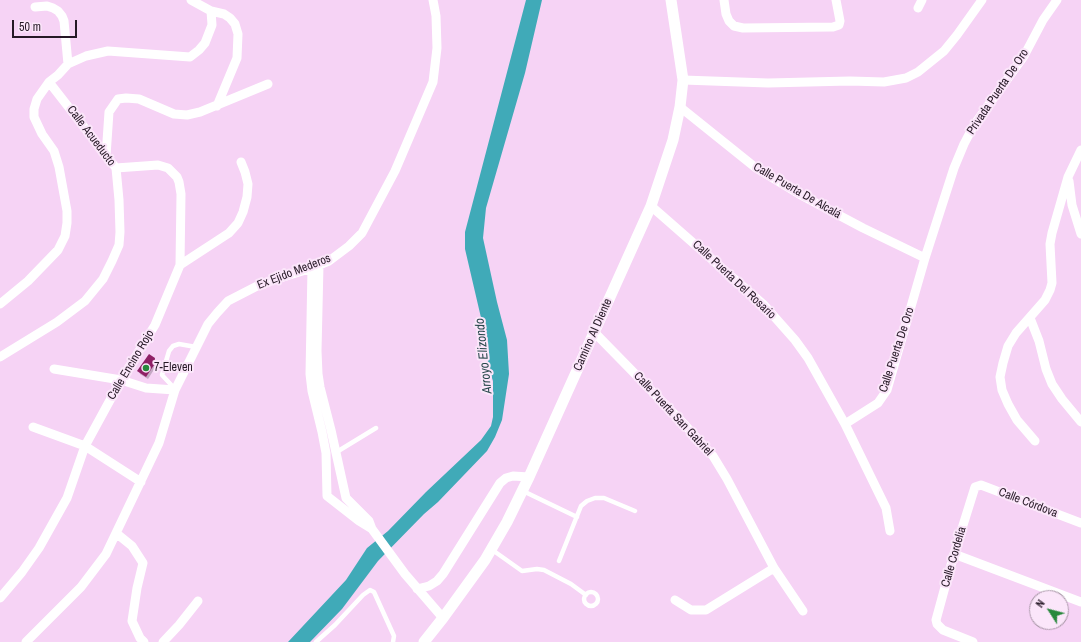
<!DOCTYPE html>
<html>
<head>
<meta charset="utf-8">
<style>
  body { margin:0 }
  #map { position:relative; width:1081px; height:642px; overflow:hidden; background:#f6d3f5; font-family:"Archivo Narrow",sans-serif }
  canvas { display:block }
  .north { position:absolute; left:1029px; top:590px; width:40px; height:40px; box-sizing:border-box; background:#fbe6fa; border:1px solid #a694a5; border-radius:50%; rotate:306deg; font-size:11px; font-weight:700; line-height:16px; text-align:center; color:#261926 }
  .north::after { content:''; display:block; margin:auto; width:14px; height:18px; background:#27883b; clip-path:polygon(50% 0,100% 100%,50% 72%,0 100%) }
  .scale { position:absolute; left:12px; top:20px; width:65px; height:18px; box-sizing:border-box; border:2px solid #261926; border-top:0; padding-left:5px; font-size:12px; line-height:14px; white-space:nowrap; color:#261926; -webkit-text-stroke:3px #fbe6fa; paint-order:stroke }
</style>
</head>
<body>
<div id="map">
<canvas width="1081" height="642"></canvas>
<div class="north">N</div>
<div class="scale">50 m</div>
</div>
<script>
const g = document.querySelector('canvas').getContext('2d');
g.lineJoin = 'round';
function fillPath(path, color) {
  g.fillStyle = color;
  g.fill(path, 'evenodd');
}
function shape(rows) {
  const path = new Path2D();
  for (const r of rows) {
    if (r.length === 3) {
      path.moveTo(r[0] + r[2], r[1]);
      path.arc(r[0], r[1], r[2], 0, 2 * Math.PI);
      continue;
    }
    path.moveTo(r[0], r[1]);
    for (let i = 2; i < r.length; i += 2) path.lineTo(r[i], r[i + 1]);
  }
  return path;
}
function stroke(path, color, width, dash) {
  g.strokeStyle = color;
  g.lineWidth = width;
  g.lineCap = dash ? 'butt' : 'round';
  g.setLineDash(dash || []);
  g.stroke(path);
}
function drawText(font, color, halo, rows, align = 'center') {
  g.font = font + ' "Archivo Narrow",sans-serif';
  g.lineWidth = 4;
  g.setLineDash([]);
  g.textBaseline = 'middle';
  g.strokeStyle = halo;
  g.fillStyle = color;
  for (const [text, x, y, turn = 0] of rows) {
    g.save();
    g.translate(x, y);
    g.rotate((+turn || 0) * Math.PI / 180);
    g.textAlign = isNaN(turn) ? turn : align;
    if (halo) g.strokeText(text, 0, 0);
    g.fillText(text, 0, 0);
    g.restore();
  }
}
fillPath(shape([
  [526,0,542,0,525,73,486,208,483,238,497,302,507,340,509,374,502,420,495,437,487,451,438,502,424,514,378,561,342,609,310,642,288,642,346,580,367,548,388,531,426,492,481,440,491,426,493,417,493,381,489,369,482,322,465,249,465,232]
]), '#40aab8');
fillPath(shape([
  [154,359,156,361,155,368,148,379,140,374,139,371]
]), '#0003');
fillPath(shape([
  [149,354,155,358,154,365,146,377,137,371]
]), '#8f2066');
stroke(shape([
  [175,389,162,375,169,351,173,346,179,344,196,347],
  [335,453,376,428],
  [523,491,577,517],
  [491,549,522,571,537,569,544,570,571,584,586,595],
  [559,561,581,506,587,501,595,498,604,498,635,511],
  [591,599,7],
  [316,642,335,625,363,595,370,590,374,592,394,636,393,642]
]), '#fff', 4.5);
stroke(shape([
  [191,0,211,11,224,14,230,18,235,24,238,34,237,58,217,106],
  [724,0,726,14,729,21,734,26,743,28,833,27,839,25,840,21,836,0],
  [35,7,47,6,53,8,58,11,62,16,64,21,68,64],
  [918,8,922,0],
  [683,80,768,83,850,81,884,82,906,78,918,72,944,51,957,35,982,0],
  [680,107,756,168,799,194,863,228,925,258],
  [106,156,109,112,118,99,126,98,139,99,174,114,187,115,200,112,268,84],
  [1069,181,1072,205,1081,234],
  [651,206,764,305,795,340,808,358,845,424,886,508,890,531],
  [180,265,229,233,238,223,243,212,247,197,248,184,245,172,241,162],
  [319,265,317,351,318,374,320,387,331,430,346,498,369,521,372,529,405,574,443,618],
  [312,268,310,374,312,391,322,432,326,453,327,496,359,521,372,529],
  [0,304,28,281,58,250,65,236,67,223,67,211,59,167,54,151,42,134,34,117,34,109,37,99,49,82,58,75,68,64,86,56,108,51,190,57,199,50,205,43,212,25,211,11],
  [1030,318,1039,341,1046,369,1052,384,1062,399,1081,422],
  [594,332,685,425,713,456,727,479,774,568,803,611],
  [0,357,57,322,85,301,103,279,112,261,119,245,120,232,119,200,116,168,49,82],
  [54,369,121,380,146,388,175,390],
  [845,424,878,403,887,390,925,258,954,168,964,144,974,125,1024,56,1043,20,1057,0],
  [33,427,85,446,141,482],
  [1035,441,1017,420,1008,404,1002,390,1000,377,1003,363,1008,346,1016,333,1045,300,1050,290,1052,283,1050,244,1052,233,1068,177,1081,150],
  [116,533,132,546,143,563,137,588,132,621,140,638,144,642],
  [954,554,1081,602],
  [417,589,429,586,437,581,443,574,500,483,506,478,513,476,529,477],
  [0,598,22,572,39,548,67,498,85,446,121,380,155,325,180,265,181,194,179,182,177,177,168,168,158,165,116,168],
  [675,600,691,610,706,610,774,568],
  [26,642,81,587,106,554,159,443,175,390,208,324,217,313,228,301,261,284,312,268,329,261,349,246,362,233,395,171,433,82,437,48,436,16,433,0],
  [163,642,179,625,198,601],
  [973,642,943,630,937,624,936,620,954,554,975,487,981,485,1081,523]
]), '#fff', 9);
stroke(shape([
  [424,642,443,618,485,560,507,522,529,477,651,206,673,140,680,107,683,80,671,0]
]), '#fff', 11);
for (const [x, y, r, color] of [
  [146,368,4,"#27883b"]
]) {
  const dot = new Path2D();
  dot.arc(x, y, r, 0, 2 * Math.PI);
  g.fillStyle = color;
  g.fill(dot);
  stroke(dot, '#fbe6fa', 1.5);
}
drawText('12px', '#261926', '#fbe6fa', [
  ["Privada Puerta De Oro",998,92,-56],
  ["Calle Acueducto",91,136,53],
  ["Calle Puerta De Alcalá",797,191,30],
  ["Ex Ejido Mederos",294,272,-21],
  ["Calle Puerta Del Rosario",734,280,43],
  ["Camino Al Diente",593,335,-66],
  ["Calle Puerta De Oro",897,350,-72],
  ["Calle Encino Rojo",131,365,-59],
  ["Calle Puerta San Gabriel",673,414,47],
  ["Calle Córdova",1028,503,21],
  ["Calle Cordelia",954,557,-74]
]);
drawText('12px', '#261926', '#fbe6fa', [
  ["7-Eleven",154,368]
], 'left');
drawText('italic 13px', '#27474b', '#fbe6fa', [
  ["Arroyo Elizondo",484,356,-96]
]);
</script>
</body>
</html>
